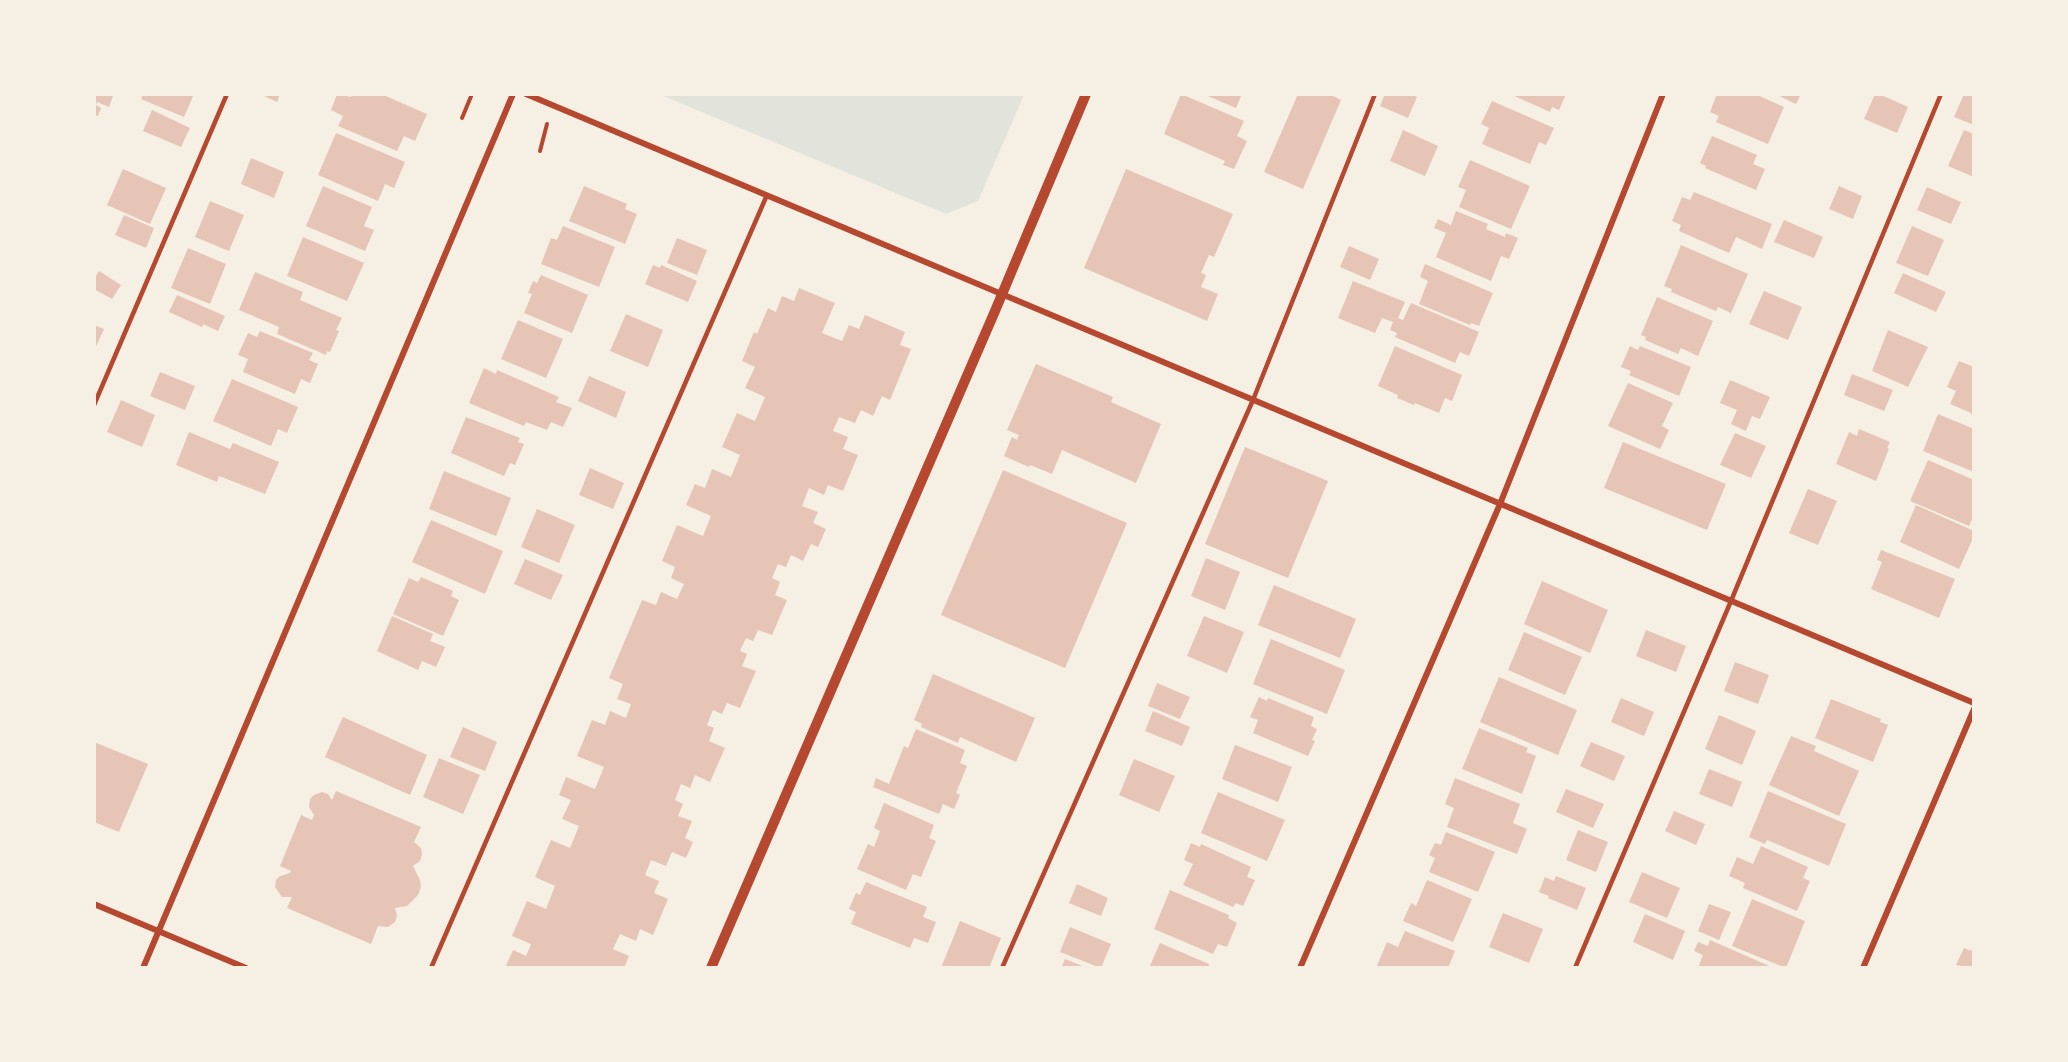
<!DOCTYPE html>
<html>
<head>
<meta charset="utf-8">
<style>
  body { margin:0 }
  #map { position:relative; width:2068px; height:1062px; overflow:hidden; background:#f6efe4; font-family:Barlow,sans-serif }
  canvas { display:block }
  .frame { position:absolute; inset:0; border:96px solid #f6efe4; pointer-events:none }
</style>
</head>
<body>
<div id="map">
<canvas width="2068" height="1062"></canvas>
<div class="frame"></div>
</div>
<script>
const g = document.querySelector('canvas').getContext('2d');
g.lineJoin = 'round';
function fillPath(path, color) {
  g.fillStyle = color;
  g.fill(path, 'evenodd');
}
function shape(rows) {
  const path = new Path2D();
  for (const r of rows) {
    path.moveTo(r[0], r[1]);
    for (let i = 2; i < r.length; i += 2) path.lineTo(r[i], r[i + 1]);
  }
  return path;
}
function stroke(path, color, width, dash) {
  g.strokeStyle = color;
  g.lineWidth = width;
  g.lineCap = dash ? 'butt' : 'round';
  g.setLineDash(dash || []);
  g.stroke(path);
}
fillPath(shape([
  [661,95,1024,95,978,201,946,214]
]), '#e2e4dc');
fillPath(shape([
  [94,94,113,96,109,107,97,102,96,105,101,108,98,116,94,115],
  [143,94,194,94,184,117,141,99],
  [260,94,280,94,277,102],
  [337,94,351,97,352,94,381,94,427,114,415,141,404,136,397,151,338,126,343,116,331,110],
  [1181,94,1244,121,1237,136,1247,141,1234,169,1223,165,1225,161,1164,134],
  [1203,94,1242,94,1236,108],
  [1298,94,1329,94,1341,100,1303,189,1264,172],
  [1385,94,1411,94,1417,97,1408,118,1380,106],
  [1510,94,1566,94,1559,110,1552,107,1550,112],
  [1717,94,1755,94,1784,107,1768,144,1716,122,1719,116,1710,112],
  [1775,94,1801,94,1796,104],
  [1875,94,1879,94,1908,107,1897,133,1864,119],
  [1964,94,1974,94,1974,125,1954,117],
  [1492,101,1554,128,1546,145,1539,142,1530,164,1482,144,1489,128,1481,124],
  [152,110,190,128,181,147,143,131],
  [1403,130,1438,146,1425,176,1390,161],
  [1964,130,1974,134,1974,177,1948,166],
  [336,133,405,162,394,188,385,184,378,201,318,175],
  [1712,136,1757,155,1753,164,1765,169,1756,190,1705,168,1706,166,1700,163],
  [251,158,284,172,274,198,241,184],
  [1470,160,1530,186,1511,229,1459,207,1466,190,1458,187],
  [123,169,166,188,150,224,107,205],
  [1126,169,1233,214,1214,257,1209,255,1201,273,1206,275,1201,287,1218,294,1207,321,1084,268],
  [323,186,372,207,364,226,374,230,365,251,306,226],
  [584,186,627,204,625,209,637,214,625,244,569,221],
  [1839,186,1862,196,1853,219,1829,209],
  [1927,187,1961,202,1951,224,1917,210],
  [1694,192,1772,224,1762,249,1736,237,1729,253,1679,231,1681,225,1672,221,1682,197,1690,200],
  [210,201,244,215,229,251,195,237],
  [1456,211,1488,224,1486,229,1505,237,1506,233,1518,238,1509,259,1501,256,1491,281,1436,257,1446,233,1434,228,1438,219,1451,225],
  [124,215,154,228,146,248,115,235],
  [1784,220,1823,237,1814,258,1774,242],
  [563,226,615,247,599,287,541,264,551,238,557,240],
  [1912,226,1944,240,1928,276,1896,263],
  [303,237,364,263,347,301,287,276],
  [677,238,707,250,697,275,667,263],
  [1681,245,1748,274,1731,313,1718,307,1716,311,1671,292,1672,289,1664,286],
  [1349,246,1379,259,1370,280,1340,267],
  [188,248,226,264,210,304,171,288],
  [1425,264,1493,293,1479,326,1471,323,1470,325,1419,304,1428,281,1420,277],
  [653,265,660,268,661,265,697,281,688,302,645,284],
  [99,271,121,285,112,299,94,289,94,279],
  [255,272,303,292,300,300,342,318,336,330,339,331,330,352,327,351,326,355,277,334,279,327,239,310],
  [1903,273,1946,292,1936,312,1894,293],
  [541,275,588,295,572,333,524,313,532,294,528,293,533,281,537,283],
  [1353,281,1405,302,1398,318,1403,320,1411,303,1479,332,1469,356,1460,352,1455,363,1395,337,1397,333,1390,330,1393,322,1382,318,1375,333,1338,318],
  [799,288,835,303,822,333,842,341,849,325,859,329,865,315,905,332,900,345,911,349,890,400,882,396,873,416,861,410,855,423,839,417,833,431,848,437,843,449,858,455,843,491,828,485,824,495,809,488,802,506,818,512,813,523,826,529,818,547,811,544,803,561,791,555,786,567,778,564,772,578,780,582,775,595,787,600,772,635,758,630,753,641,746,638,740,651,747,654,742,666,756,671,740,708,727,703,722,714,713,710,707,725,714,728,709,741,725,748,710,782,695,775,690,788,681,784,675,800,683,804,678,816,692,821,685,838,693,842,686,858,672,852,666,866,651,860,645,875,659,881,654,893,668,899,653,935,640,929,636,941,620,934,613,949,629,956,624,968,505,968,513,950,526,956,531,944,512,936,527,901,546,909,555,886,535,877,551,840,570,848,579,826,562,819,571,800,559,795,566,777,595,789,604,767,577,756,592,720,605,725,610,711,626,718,631,704,617,699,623,684,609,678,642,600,656,605,661,592,677,599,684,584,671,578,675,567,662,561,677,525,703,536,711,516,686,505,695,484,705,488,712,469,731,477,740,455,722,447,737,413,755,421,765,397,745,388,755,367,742,361,754,332,757,334,768,308,776,312,782,296,794,301],
  [1764,291,1802,307,1788,340,1749,324],
  [177,295,225,316,218,331,203,324,202,327,169,312],
  [1657,297,1713,321,1698,356,1681,348,1678,354,1645,340,1646,337,1641,335],
  [626,314,663,330,648,367,610,351],
  [518,320,563,339,546,378,501,359],
  [94,325,104,329,94,351],
  [1888,330,1928,347,1908,387,1872,371],
  [260,331,313,353,309,360,318,364,310,383,301,379,295,394,243,372,248,359,238,355,248,333,257,337],
  [1395,346,1462,375,1452,401,1445,398,1439,413,1415,403,1414,405,1397,398,1398,395,1378,386],
  [1630,346,1638,350,1640,346,1691,367,1679,396,1629,375,1631,371,1621,367],
  [1959,361,1974,367,1974,420,1971,413,1950,404,1956,391,1947,387],
  [1036,364,1113,397,1111,402,1161,424,1136,483,1062,450,1052,474,1030,465,1029,467,1004,456,1012,437,1017,440,1019,435,1007,430],
  [484,368,496,374,497,370,559,397,556,402,572,408,563,427,551,422,547,430,526,422,524,426,469,403],
  [160,372,195,386,185,410,150,396],
  [1852,374,1893,390,1884,411,1844,395],
  [589,376,626,392,616,418,578,401],
  [232,379,298,407,287,433,278,429,271,446,213,421],
  [1730,380,1770,397,1760,419,1752,416,1746,431,1731,424,1737,410,1720,403],
  [1628,383,1673,403,1662,426,1669,430,1660,449,1608,426],
  [121,400,155,415,142,447,107,432],
  [1938,414,1974,429,1974,472,1923,451],
  [466,417,520,438,518,442,524,444,515,465,510,463,504,476,451,453],
  [1859,429,1890,442,1887,448,1889,449,1876,481,1836,464,1849,432,1857,436],
  [189,432,230,449,233,443,279,462,265,494,219,476,217,482,176,465],
  [1735,433,1766,446,1751,478,1720,465],
  [1623,442,1726,484,1707,530,1604,488],
  [1245,447,1328,481,1288,578,1205,544],
  [1928,460,1974,480,1974,515,1969,526,1910,501],
  [590,468,624,483,613,509,579,495],
  [1003,470,1127,523,1065,668,941,615],
  [444,471,511,498,496,536,429,509],
  [1808,489,1837,501,1818,545,1789,533],
  [1916,505,1974,531,1974,536,1959,569,1900,542],
  [537,509,575,525,559,563,521,547],
  [431,520,503,551,485,594,412,562],
  [1881,550,1955,579,1939,618,1871,589,1882,562,1877,560],
  [1206,558,1240,572,1225,610,1191,596],
  [525,559,563,575,551,600,514,584],
  [421,577,453,591,451,596,459,600,443,636,393,614,409,578,418,582],
  [1542,581,1608,610,1590,653,1524,624],
  [1274,585,1356,619,1340,658,1258,625],
  [392,616,433,634,430,641,445,647,436,667,422,661,418,670,377,651],
  [1204,616,1244,632,1227,673,1187,656],
  [1646,630,1686,646,1676,672,1636,656],
  [1524,632,1582,657,1565,695,1508,670],
  [1271,639,1345,670,1327,714,1253,684],
  [1735,662,1769,675,1758,704,1724,691],
  [933,674,1035,718,1016,762,960,737,958,743,921,727,922,724,914,720],
  [1499,677,1577,710,1558,755,1480,722],
  [1157,683,1190,697,1180,719,1148,706],
  [1259,697,1267,701,1268,698,1314,717,1311,726,1317,729,1312,740,1315,741,1308,756,1253,733,1258,720,1250,717],
  [1621,698,1654,712,1644,736,1611,722],
  [1831,699,1881,719,1880,722,1888,725,1873,762,1815,738],
  [1153,711,1190,727,1182,746,1145,731],
  [1719,715,1756,731,1742,765,1705,749],
  [343,717,427,755,410,795,325,757],
  [463,727,497,742,485,771,450,757],
  [1479,728,1528,748,1526,752,1536,756,1522,794,1462,769],
  [916,729,965,750,960,763,967,766,956,793,960,795,954,809,943,804,939,814,873,787,876,778,889,784,904,746,908,748],
  [1791,736,1816,746,1814,751,1859,771,1839,816,1769,785],
  [94,742,148,764,119,832,94,822],
  [1591,742,1625,756,1614,781,1580,766],
  [1235,745,1292,767,1278,802,1222,779],
  [439,758,480,775,463,814,423,797],
  [1134,759,1175,776,1159,812,1119,795],
  [1709,769,1742,782,1732,807,1699,794],
  [1455,778,1520,804,1513,823,1527,829,1517,854,1447,827,1454,808,1445,804],
  [1566,789,1604,804,1593,828,1556,812],
  [336,791,421,827,414,842,421,848,422,855,420,861,413,866,420,880,421,887,418,895,407,906,395,908,397,916,395,922,388,927,378,926,371,944,287,908,292,897,282,897,275,887,276,880,280,876,290,873,291,871,280,866,301,815,312,820,314,815,309,807,310,799,314,795,322,792,328,794,332,800],
  [1768,791,1846,824,1829,866,1767,840,1765,844,1749,837],
  [1218,792,1285,820,1267,861,1201,833],
  [884,803,934,825,929,838,936,841,921,877,913,874,906,890,857,869,868,844,874,847,880,831,874,828],
  [1674,811,1705,824,1696,845,1665,831],
  [1578,830,1608,842,1596,872,1566,860],
  [1446,832,1495,852,1478,892,1429,872,1435,858,1429,855,1435,843,1441,845],
  [1191,843,1200,847,1201,844,1251,867,1247,877,1255,880,1243,906,1236,903,1233,907,1183,885,1193,864,1184,860],
  [1761,846,1808,867,1803,878,1810,881,1797,911,1743,888,1745,883,1729,876,1737,857,1753,864],
  [1642,872,1680,888,1667,918,1629,902],
  [1556,876,1586,888,1577,910,1548,898,1549,896,1539,892,1545,877,1554,881],
  [1427,880,1472,899,1453,942,1403,921,1411,903,1416,906],
  [866,882,927,907,923,917,936,922,928,943,914,938,910,948,851,924,856,912,849,909,856,893,860,895],
  [1077,884,1108,898,1101,916,1069,903],
  [1170,890,1229,915,1228,918,1237,923,1227,947,1218,944,1213,954,1154,929],
  [1752,899,1805,921,1786,968,1732,946],
  [1709,904,1731,912,1719,940,1698,931],
  [1503,913,1543,929,1529,963,1489,947],
  [1645,914,1685,931,1673,960,1633,942],
  [960,921,1001,938,989,968,941,968],
  [1070,927,1111,944,1101,968,1060,952],
  [1405,931,1455,951,1448,968,1376,968,1387,942,1398,947],
  [1710,940,1774,968,1698,968,1703,955,1694,951,1698,942,1708,946],
  [1160,943,1209,964,1208,968,1149,968],
  [1974,944,1974,968,1956,965,1964,948,1971,951],
  [1065,959,1085,967,1085,968,1061,968]
]), '#e6c5b7');
stroke(shape([
  [462,118,472,94],
  [540,151,547,124]
]), '#b5482f', 4);
stroke(shape([
  [94,405,227,94],
  [431,968,767,195],
  [1002,968,1253,400,1375,94],
  [1575,968,1731,601,1941,94]
]), '#b5482f', 4.5);
stroke(shape([
  [526,94,1974,703],
  [94,904,246,968],
  [143,968,513,94],
  [1300,968,1500,504,1663,94],
  [1863,968,1974,709]
]), '#b5482f', 6);
stroke(shape([
  [711,968,995,311,1086,94]
]), '#b5482f', 10);
</script>
</body>
</html>
